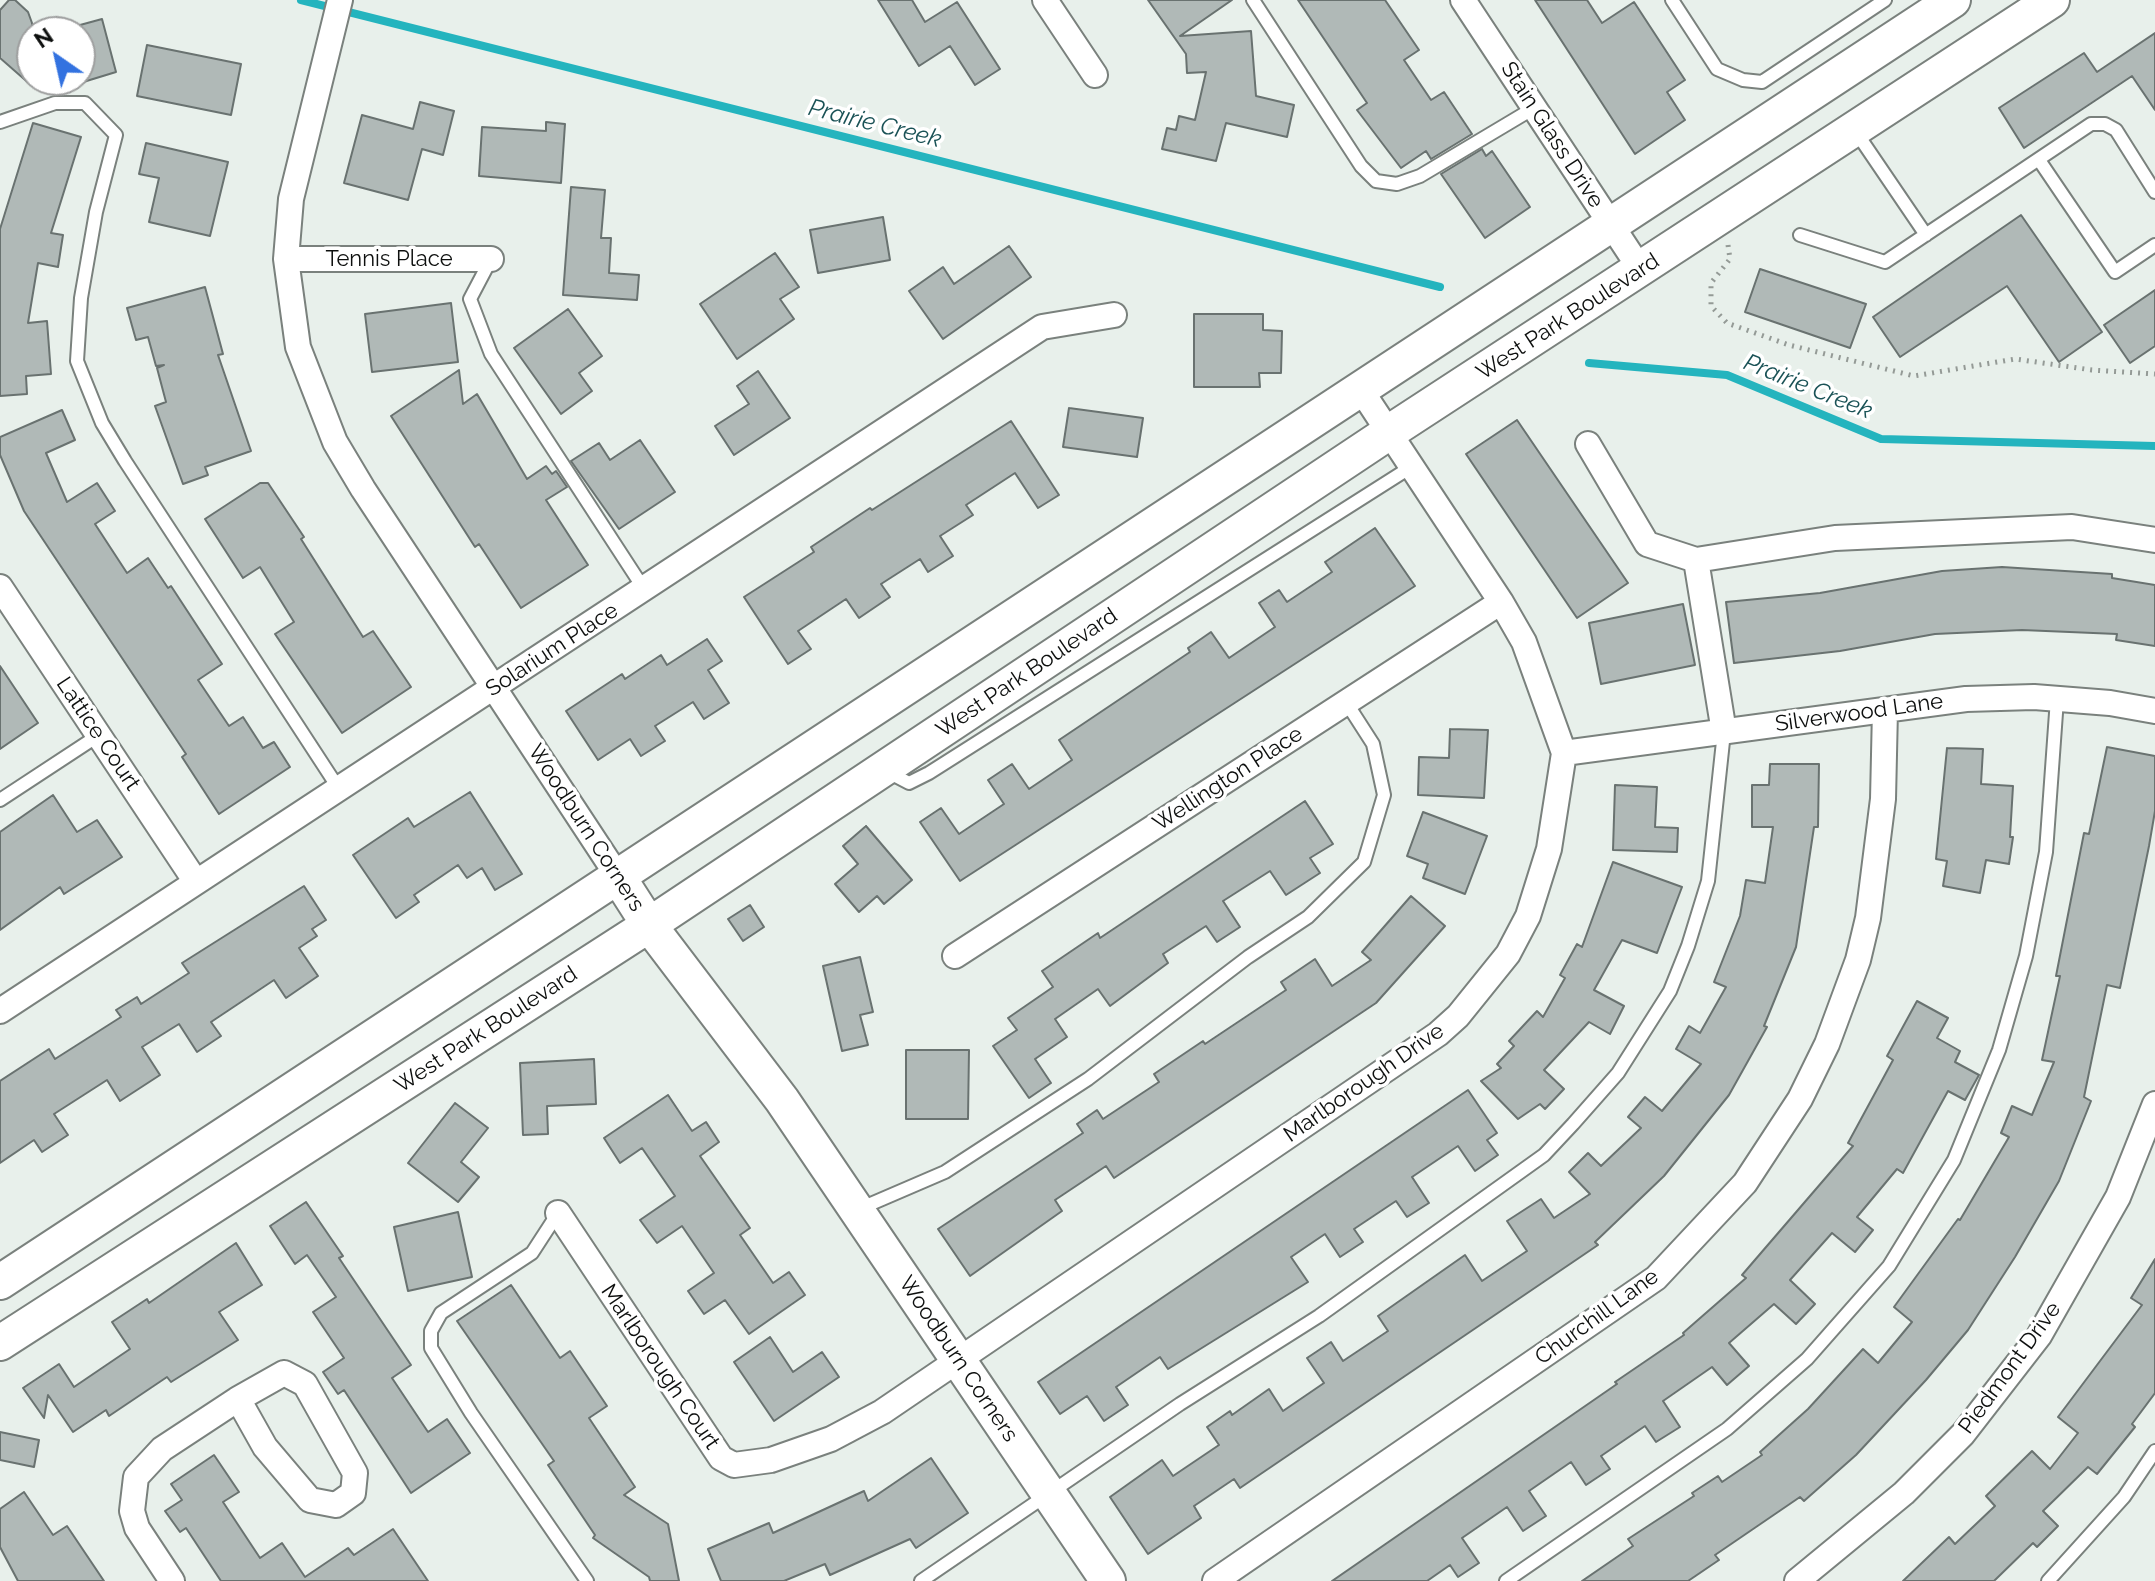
<!DOCTYPE html>
<html>
<head>
<meta charset="utf-8">
<style>
  body { margin:0 }
  #map { position:relative; width:2155px; height:1581px; overflow:hidden; background:#e8f0eb; font-family:Raleway,sans-serif }
  canvas { display:block }
  .north { position:absolute; left:16px; top:16px; width:80px; height:80px; box-sizing:border-box; background:#fff; border:2px solid #9e9f9f; border-radius:50%; rotate:326deg; font-size:22px; font-weight:700; line-height:32px; text-align:center; color:#0d0f0e }
  .north::after { content:''; display:block; margin:auto; width:28px; height:36px; background:#3372e0; clip-path:polygon(50% 0,100% 100%,50% 72%,0 100%) }
</style>
</head>
<body>
<div id="map">
<canvas width="2155" height="1581"></canvas>
<div class="north">N</div>
</div>
<script>
const g = document.querySelector('canvas').getContext('2d');
g.lineJoin = 'round';
function shape(rows) {
  const path = new Path2D();
  for (const r of rows) {
    path.moveTo(r[0], r[1]);
    for (let i = 2; i < r.length; i += 2) path.lineTo(r[i], r[i + 1]);
  }
  return path;
}
function stroke(path, color, width, dash) {
  g.strokeStyle = color;
  g.lineWidth = width;
  g.lineCap = dash ? 'butt' : 'round';
  g.setLineDash(dash || []);
  g.stroke(path);
}
function fillPath(path, color) {
  g.fillStyle = color;
  g.fill(path, 'evenodd');
}
function drawText(font, color, halo, rows, align = 'center') {
  g.font = font + ' Raleway,sans-serif';
  g.lineWidth = 7;
  g.setLineDash([]);
  g.textBaseline = 'middle';
  g.strokeStyle = halo;
  g.fillStyle = color;
  for (const [text, x, y, turn = 0] of rows) {
    g.save();
    g.translate(x, y);
    g.rotate((+turn || 0) * Math.PI / 180);
    g.textAlign = isNaN(turn) ? turn : align;
    if (halo) g.strokeText(text, 0, 0);
    g.fillText(text, 0, 0);
    g.restore();
  }
}
stroke(shape([
  [301,0,1440,287],
  [1589,363,1727,375,1881,439,2155,446]
]), '#24b4be', 8);
const building = shape([
  [9,0,15,0,28,12,32,23,32,86,0,58,0,10,9,0],
  [878,0,912,0,925,22,957,2,1000,69,975,85,950,46,919,66,878,0],
  [1148,0,1232,0,1180,36,1251,31,1256,96,1294,105,1287,137,1226,123,1216,161,1162,149,1167,128,1176,130,1179,116,1195,120,1206,72,1187,73,1186,54,1148,0],
  [1298,0,1385,0,1419,50,1404,60,1431,100,1444,92,1472,134,1431,159,1426,151,1401,168,1357,110,1367,103,1298,0],
  [1535,0,1587,0,1602,23,1634,2,1685,80,1667,92,1685,120,1635,154,1535,0],
  [102,19,116,72,80,83,80,25,102,19],
  [2155,33,2155,110,2132,76,2024,148,1999,108,2084,53,2097,72,2155,33],
  [147,45,241,64,231,115,137,96,147,45],
  [420,102,454,111,443,155,422,149,408,200,344,183,362,115,413,129,420,102],
  [546,122,565,124,561,183,479,176,482,127,546,131,546,122],
  [33,123,81,137,51,233,63,235,58,267,38,263,28,323,47,321,51,374,26,376,27,394,0,396,0,229,33,123],
  [146,143,228,162,210,236,149,222,159,178,139,174,146,143],
  [1482,149,1486,156,1492,151,1530,207,1485,238,1441,174,1482,149],
  [571,187,605,190,601,238,611,238,609,273,639,275,637,300,563,295,571,187],
  [2021,215,2102,332,2059,362,2007,286,1900,357,1873,317,2021,215],
  [883,217,890,260,818,273,810,230,883,217],
  [1009,246,1031,277,943,339,909,291,943,267,954,284,1009,246],
  [775,253,799,287,780,299,794,319,737,359,700,304,775,253],
  [1760,269,1866,304,1850,348,1745,312,1760,269],
  [205,287,223,354,218,355,251,451,205,467,208,475,183,484,155,406,166,402,157,368,164,365,156,366,148,337,136,340,127,308,205,287],
  [2155,290,2155,346,2130,363,2104,325,2155,290],
  [451,303,458,362,372,372,365,314,451,303],
  [568,309,602,356,579,373,592,391,561,414,514,348,568,309],
  [1194,314,1263,314,1263,330,1282,331,1281,373,1259,373,1260,387,1194,387,1194,314],
  [459,370,463,404,477,394,527,479,546,466,552,474,556,471,567,487,546,500,588,565,521,608,479,544,475,547,391,416,459,370],
  [758,371,790,418,734,455,715,426,749,404,737,386,758,371],
  [1069,408,1143,418,1137,457,1063,447,1069,408],
  [62,410,75,440,46,453,67,502,97,483,115,511,95,524,127,573,148,558,168,588,171,586,222,664,198,680,229,726,243,717,263,748,274,742,290,767,219,814,182,757,186,754,24,511,0,455,0,437,62,410],
  [1517,420,1628,583,1577,618,1466,454,1517,420],
  [1011,421,1059,495,1038,508,1015,473,966,505,973,515,940,536,953,556,928,572,920,559,881,584,890,597,859,618,846,599,798,631,811,649,788,664,744,597,814,552,811,547,870,508,872,510,1011,421],
  [640,440,675,492,619,529,571,461,599,443,610,460,640,440],
  [260,483,268,483,304,537,301,539,363,637,373,631,411,687,342,733,275,634,294,622,260,567,243,578,205,519,260,483],
  [1375,528,1415,586,960,881,920,822,941,808,959,834,1004,804,988,780,1012,764,1029,789,1072,760,1059,740,1190,652,1188,648,1211,632,1229,658,1275,627,1259,603,1279,590,1287,602,1332,572,1325,562,1375,528],
  [2002,567,2112,574,2112,578,2155,585,2155,646,2116,640,2117,634,2022,630,1935,634,1840,651,1734,663,1726,602,1820,593,1942,571,2002,567],
  [1683,604,1695,665,1601,684,1589,623,1683,604],
  [707,639,722,661,708,670,729,703,704,719,693,702,655,726,665,741,641,756,630,739,598,760,566,711,622,674,625,679,661,655,667,665,707,639],
  [0,666,38,723,0,749,0,666],
  [1450,729,1488,730,1484,798,1418,795,1419,757,1449,758,1450,729],
  [2107,747,2155,756,2155,811,2149,846,2120,988,2107,985,2084,1097,2091,1101,2059,1181,2015,1257,1968,1330,1926,1380,1856,1455,1804,1501,1800,1497,1715,1555,1719,1560,1688,1581,1582,1581,1633,1546,1628,1539,1694,1496,1692,1493,1718,1476,1722,1482,1762,1455,1760,1452,1808,1409,1863,1349,1878,1363,1912,1322,1894,1307,1958,1219,1960,1220,2009,1137,2001,1133,2012,1106,2032,1115,2054,1062,2042,1060,2060,976,2056,976,2084,833,2089,834,2107,747],
  [1947,748,1983,749,1981,784,2013,786,2010,837,2013,837,2009,864,1986,860,1980,893,1943,886,1947,861,1936,859,1947,748],
  [1770,764,1819,764,1818,827,1814,827,1796,947,1764,1026,1767,1027,1729,1095,1664,1176,1595,1242,1598,1245,1240,1488,1234,1479,1194,1506,1201,1518,1148,1554,1110,1497,1162,1460,1173,1476,1219,1445,1207,1427,1230,1411,1232,1415,1269,1389,1283,1411,1324,1383,1307,1358,1331,1342,1343,1361,1388,1331,1378,1316,1465,1255,1482,1281,1527,1251,1507,1221,1541,1199,1554,1218,1590,1194,1569,1172,1588,1153,1601,1166,1641,1128,1628,1117,1645,1097,1662,1111,1701,1064,1676,1049,1689,1026,1700,1033,1726,987,1714,982,1740,916,1746,880,1765,883,1773,827,1752,827,1752,785,1769,785,1770,764],
  [1615,785,1657,787,1655,827,1678,828,1677,852,1613,850,1615,785],
  [470,792,522,874,495,890,482,868,467,878,458,865,414,895,419,902,396,918,353,855,408,818,414,827,470,792],
  [53,795,77,832,97,820,122,857,64,894,60,887,0,930,0,832,53,795],
  [1305,801,1333,844,1310,858,1320,873,1286,895,1270,871,1223,901,1240,927,1217,942,1206,926,1163,954,1168,963,1110,1006,1098,989,1055,1019,1067,1037,1035,1059,1051,1083,1029,1098,993,1046,1017,1030,1008,1018,1053,987,1042,971,1098,933,1100,938,1305,801],
  [1423,812,1487,836,1465,894,1423,878,1428,864,1407,856,1423,812],
  [866,826,912,880,884,904,877,896,859,912,835,884,858,864,843,846,866,826],
  [1613,862,1682,887,1657,953,1622,940,1594,990,1624,1006,1610,1034,1589,1022,1544,1070,1564,1089,1545,1109,1540,1104,1518,1119,1481,1081,1501,1068,1497,1064,1514,1046,1509,1041,1537,1011,1543,1017,1565,978,1560,975,1577,944,1582,947,1613,862],
  [304,886,326,920,312,929,317,936,299,948,318,976,286,998,274,980,211,1022,221,1036,197,1052,179,1024,142,1047,160,1075,120,1101,107,1080,54,1114,68,1135,42,1152,34,1140,0,1163,0,1081,49,1049,55,1059,121,1017,116,1010,137,997,141,1004,189,973,182,963,304,886],
  [1411,896,1445,926,1376,1003,1114,1178,1106,1166,1055,1200,1062,1211,970,1276,938,1229,1083,1133,1077,1124,1097,1110,1103,1119,1159,1082,1154,1074,1203,1041,1205,1044,1286,990,1281,982,1315,959,1332,986,1371,960,1362,952,1411,896],
  [750,905,764,927,743,941,728,919,750,905],
  [860,957,873,1012,860,1015,868,1045,842,1051,823,966,860,957],
  [1917,1001,1948,1018,1937,1038,1960,1051,1955,1062,1979,1075,1965,1100,1948,1091,1903,1173,1897,1169,1857,1217,1873,1230,1855,1252,1832,1233,1790,1280,1815,1304,1796,1324,1774,1304,1729,1343,1749,1366,1727,1385,1712,1367,1663,1401,1680,1427,1656,1442,1645,1426,1601,1456,1610,1469,1586,1485,1571,1462,1529,1491,1546,1516,1523,1531,1507,1507,1462,1538,1479,1563,1458,1577,1450,1565,1427,1581,1332,1581,1617,1384,1615,1382,1684,1335,1683,1333,1746,1278,1742,1275,1853,1146,1848,1143,1893,1060,1887,1056,1917,1001],
  [906,1050,969,1050,968,1119,906,1119,906,1050],
  [594,1059,596,1104,547,1106,548,1134,523,1135,520,1063,594,1059],
  [1468,1090,1497,1133,1487,1140,1498,1155,1475,1171,1458,1146,1412,1177,1429,1203,1407,1217,1396,1201,1354,1229,1363,1242,1340,1257,1325,1234,1291,1257,1308,1282,1168,1369,1160,1357,1116,1387,1128,1405,1104,1421,1087,1396,1060,1414,1038,1382,1468,1090],
  [668,1095,692,1131,706,1122,719,1142,700,1156,750,1228,740,1235,773,1283,789,1272,805,1295,749,1334,725,1300,704,1314,688,1291,714,1273,682,1226,657,1243,640,1220,675,1196,642,1148,620,1163,604,1138,668,1095],
  [455,1103,488,1128,461,1162,479,1177,458,1202,408,1163,455,1103],
  [306,1202,343,1256,339,1258,411,1365,392,1378,428,1432,447,1419,470,1453,411,1493,344,1390,338,1394,323,1372,344,1358,313,1312,336,1297,307,1255,295,1264,270,1226,306,1202],
  [458,1212,472,1277,408,1291,394,1227,458,1212],
  [236,1243,262,1285,219,1312,238,1340,171,1382,167,1377,109,1416,106,1410,73,1432,48,1395,44,1418,23,1388,59,1364,74,1387,130,1349,112,1322,147,1299,149,1303,236,1243],
  [2155,1259,2155,1393,2132,1424,2135,1427,2097,1474,2088,1467,2043,1511,2058,1526,2037,1547,2033,1543,1994,1581,1903,1581,1949,1537,1955,1544,1995,1506,1986,1496,2032,1451,2050,1469,2078,1433,2058,1417,2142,1305,2131,1298,2155,1259],
  [511,1285,560,1358,570,1351,607,1406,589,1418,635,1487,624,1495,668,1524,679,1581,650,1581,649,1577,593,1538,595,1535,548,1465,554,1461,457,1321,511,1285],
  [770,1337,793,1372,822,1352,839,1377,774,1421,734,1362,770,1337],
  [0,1432,39,1440,34,1467,0,1460,0,1432],
  [214,1455,239,1492,223,1502,260,1558,282,1543,305,1577,348,1548,354,1555,393,1529,428,1581,221,1581,186,1528,180,1532,165,1511,182,1500,171,1484,214,1455],
  [931,1458,968,1513,916,1548,910,1539,830,1575,825,1564,784,1581,721,1581,708,1549,769,1523,773,1533,864,1491,868,1501,931,1458],
  [24,1492,53,1535,67,1526,104,1581,18,1581,0,1547,0,1509,24,1492]
]);
fillPath(building, '#b0b9b7');
stroke(building, '#697270', 2);
const lane = shape([
  [1253,0,1361,166,1376,181,1397,184,1420,176,1534,108],
  [1672,0,1717,69,1743,80,1762,82,1885,0],
  [0,122,55,103,85,103,116,135,96,212,81,298,77,361,102,423,125,461,339,789],
  [1856,132,1926,235],
  [2039,160,2115,272,2155,245],
  [1800,235,1885,262,2091,124,2105,124,2116,130,2155,192],
  [491,259,470,299,491,354,644,589],
  [886,771,909,783,929,773,1411,467],
  [0,800,99,735],
  [859,1209,945,1172,1088,1079,1248,957,1308,917,1364,862,1384,795,1373,744,1346,702],
  [558,1213,532,1253,441,1313,431,1331,431,1348,471,1413,587,1581],
  [921,1581,1180,1404,1319,1316,1544,1155,1573,1124,1618,1073,1670,991,1688,946,1708,881,1724,732],
  [1506,1581,1727,1429,1807,1359,1889,1266,1954,1160,1999,1050,2026,956,2046,852,2057,699],
  [2048,1581,2124,1497,2155,1451]
]);
const street = shape([
  [340,0,291,199,286,259,298,347,335,442,363,489,617,875],
  [1045,0,1095,75],
  [1463,0,1641,270],
  [286,259,491,259],
  [1588,444,1647,544,1696,560,1835,538,2072,527,2155,540],
  [1696,560,1724,732],
  [0,587,196,882],
  [1564,753,1966,699,2034,697,2110,703,2155,711],
  [955,956,1501,602],
  [0,1011,1042,327,1114,315],
  [558,1213,721,1458,734,1465,771,1460,831,1439,882,1412,1438,1034,1458,1016,1508,954,1528,916,1549,849,1564,753,1524,642,1501,602,1359,387],
  [284,1373,305,1384,355,1473,353,1493,336,1505,310,1500,265,1447,238,1399,284,1373],
  [172,1581,137,1528,132,1511,136,1477,162,1449,238,1399],
  [1215,1581,1656,1278,1745,1183,1800,1099,1827,1044,1858,960,1868,918,1883,799,1885,710],
  [1797,1581,1904,1493,1963,1434,2039,1336,2118,1197,2155,1104]
]);
const secondary = shape([
  [617,875,649,925,782,1100,1108,1581],
  [0,1282,1953,0],
  [0,1343,649,925,1388,433,2052,0]
]);
stroke(lane, '#7a817d', 16);
stroke(street, '#7a817d', 28);
stroke(secondary, '#7a817d', 38);
stroke(shape([
  [1728,245,1730,259,1711,283,1711,306,1727,323,1789,345,1914,376,2015,359,2092,370,2155,374]
]), '#949a96', 5, [2, 6]);
stroke(lane, '#fff', 12);
stroke(street, '#fff', 24);
stroke(secondary, '#fff', 34);
drawText('22px', '#0d0f0e', '#fff', [
  ["Stain Glass Drive",1552,135,57],
  ["Tennis Place",389,259],
  ["West Park Boulevard",1568,317,-33],
  ["Solarium Place",552,650,-33],
  ["West Park Boulevard",1027,673,-34],
  ["Silverwood Lane",1859,713,-8],
  ["Lattice Court",98,734,56],
  ["Wellington Place",1228,779,-33],
  ["Woodburn Corners",586,828,57],
  ["West Park Boulevard",486,1030,-33],
  ["Marlborough Drive",1364,1083,-35],
  ["Churchill Lane",1597,1317,-36],
  ["Woodburn Corners",958,1359,56],
  ["Marlborough Court",660,1367,56],
  ["Piedmont Drive",2010,1368,-54]
]);
drawText('italic 24px', '#1a5256', '#fff', [
  ["Prairie Creek",875,124,14],
  ["Prairie Creek",1808,387,22]
]);
</script>
</body>
</html>
